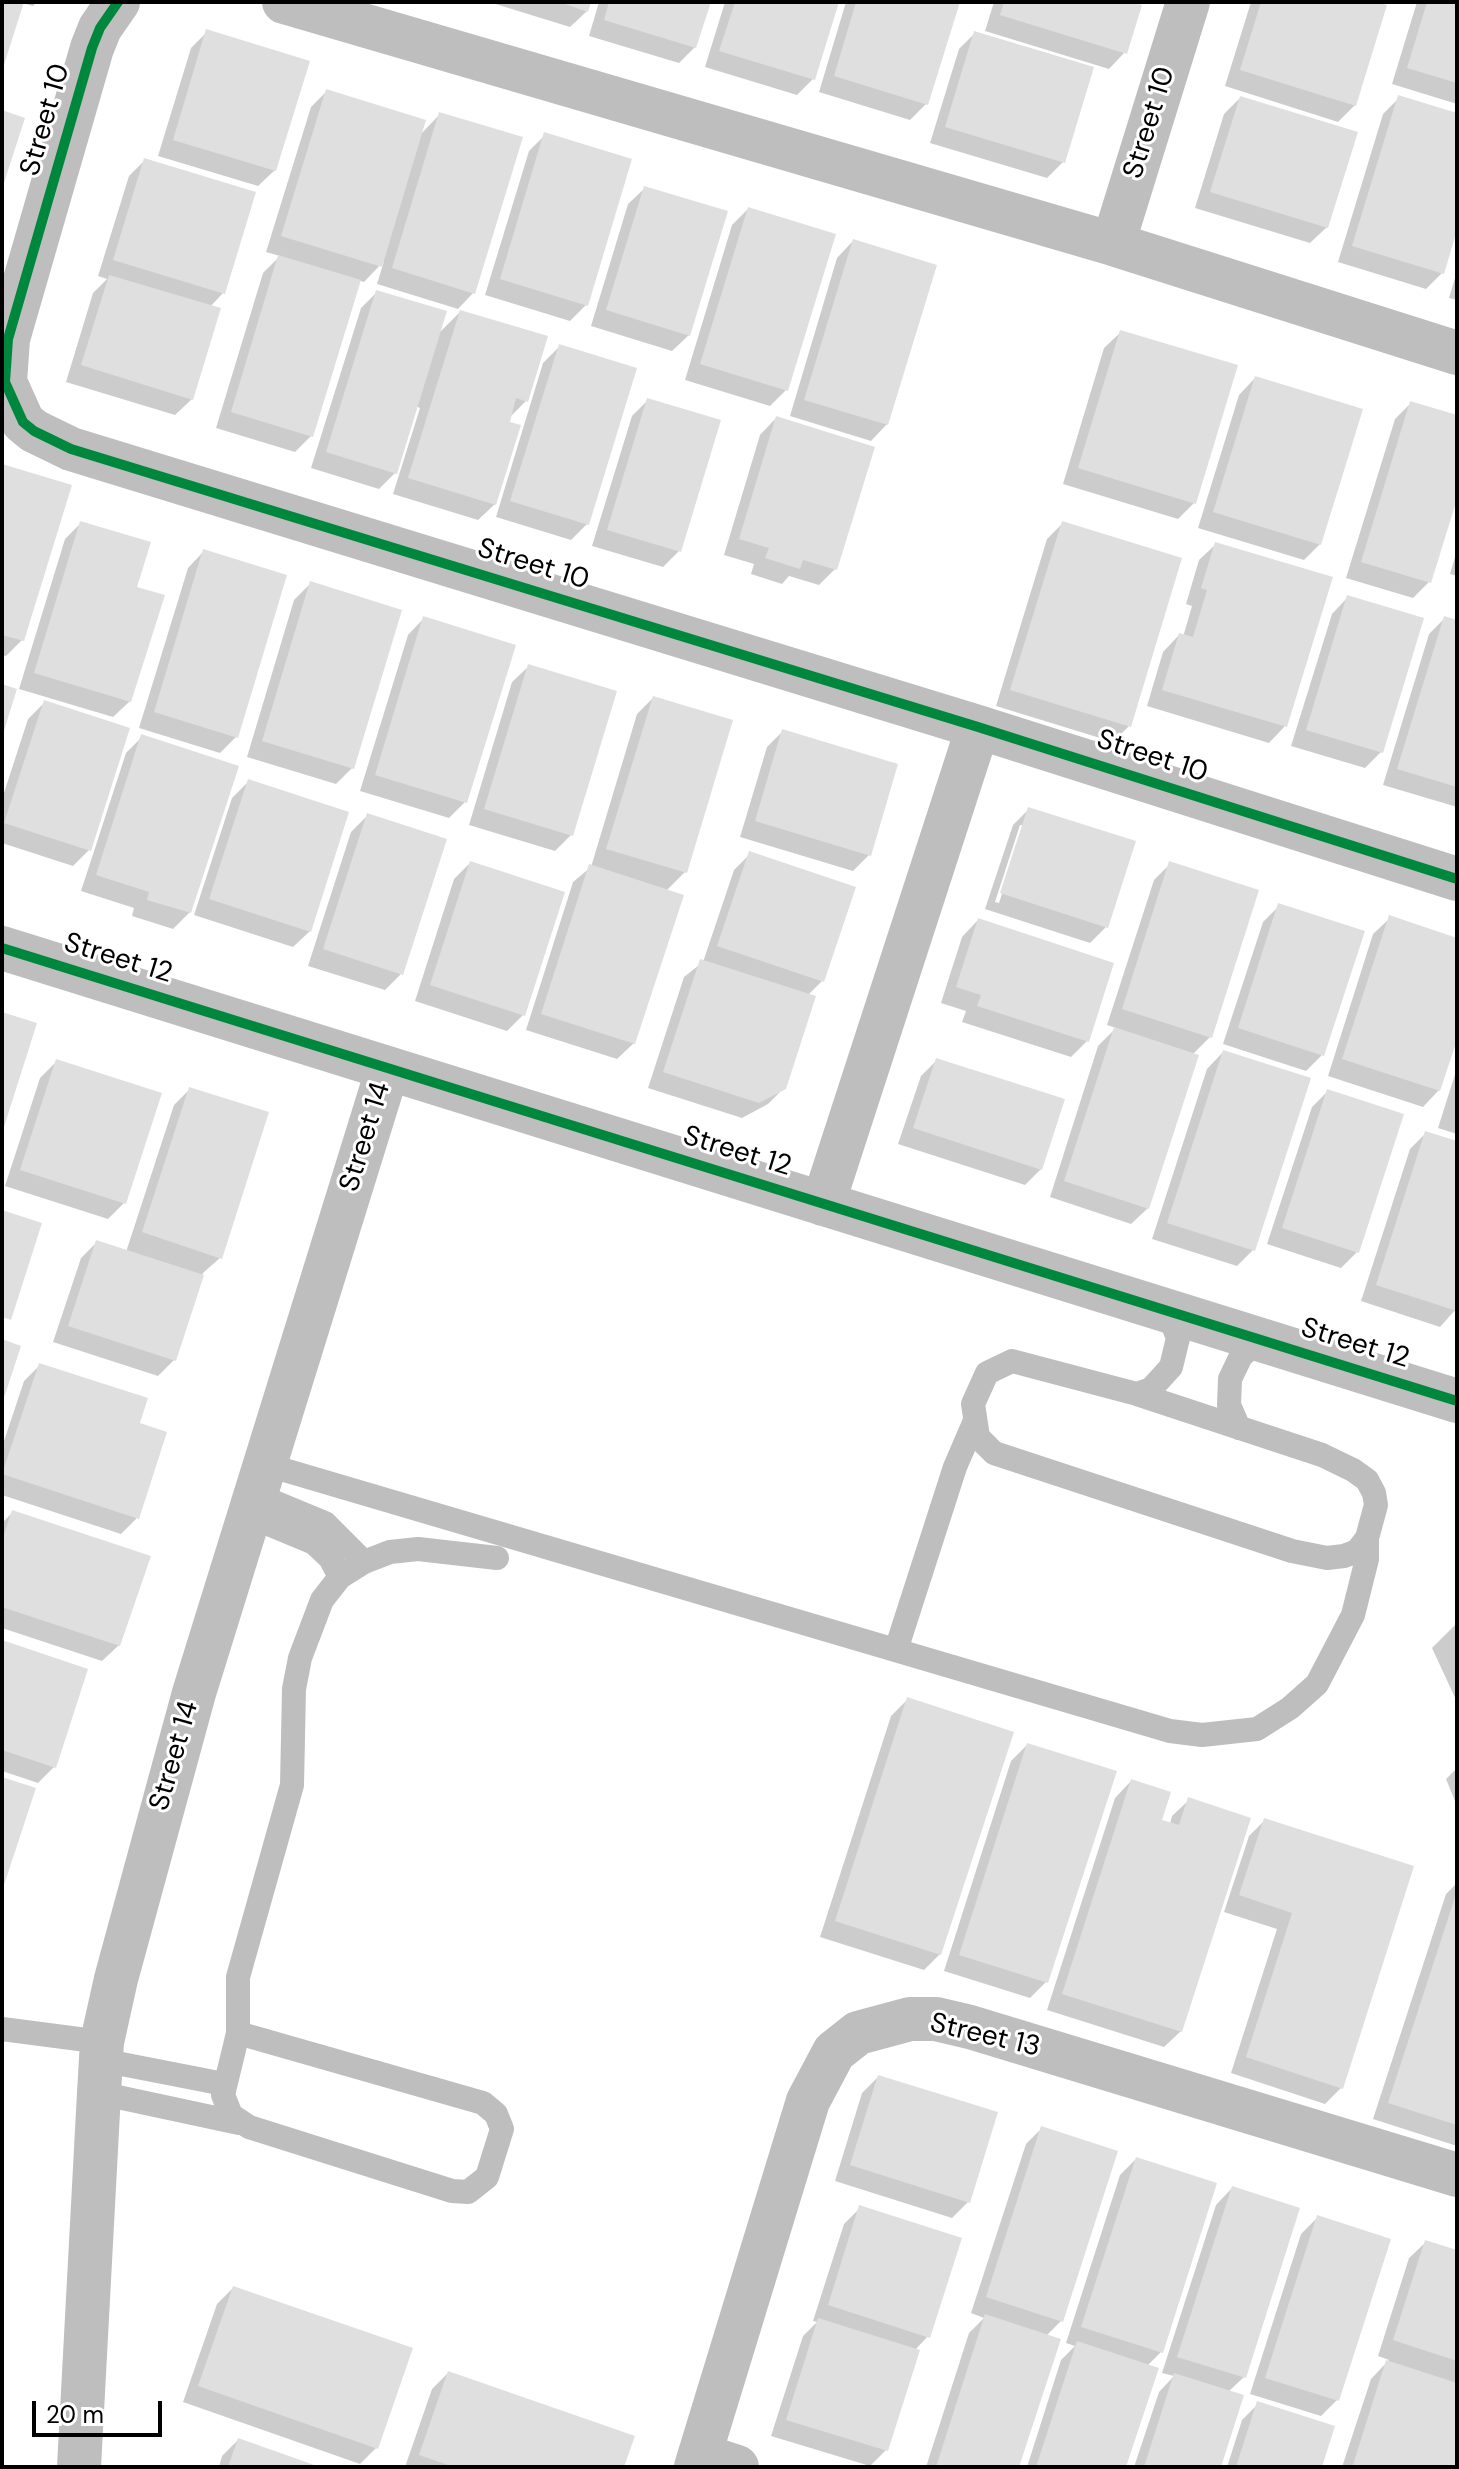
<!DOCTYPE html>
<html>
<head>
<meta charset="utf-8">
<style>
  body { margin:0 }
  #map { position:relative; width:1459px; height:2469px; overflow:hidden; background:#fff; font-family:"DM Sans",sans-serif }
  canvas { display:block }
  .frame { position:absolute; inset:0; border:4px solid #000; pointer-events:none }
  .scale { position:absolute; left:32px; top:2401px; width:130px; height:36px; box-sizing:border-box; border:4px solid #000; border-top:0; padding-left:10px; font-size:24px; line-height:28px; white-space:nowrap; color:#000; -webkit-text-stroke:6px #fff; paint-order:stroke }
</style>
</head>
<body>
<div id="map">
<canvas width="1459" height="2469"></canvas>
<div class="frame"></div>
<div class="scale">20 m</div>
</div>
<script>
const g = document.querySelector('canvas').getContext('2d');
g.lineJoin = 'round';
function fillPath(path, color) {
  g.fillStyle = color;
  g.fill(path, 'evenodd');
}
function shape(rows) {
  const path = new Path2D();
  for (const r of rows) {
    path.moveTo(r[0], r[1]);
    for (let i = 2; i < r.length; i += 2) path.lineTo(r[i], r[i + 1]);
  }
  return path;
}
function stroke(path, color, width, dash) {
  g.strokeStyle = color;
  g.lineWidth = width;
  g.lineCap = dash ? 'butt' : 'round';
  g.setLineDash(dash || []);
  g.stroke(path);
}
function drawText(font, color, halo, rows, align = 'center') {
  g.font = font + ' "DM Sans",sans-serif';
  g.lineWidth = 6;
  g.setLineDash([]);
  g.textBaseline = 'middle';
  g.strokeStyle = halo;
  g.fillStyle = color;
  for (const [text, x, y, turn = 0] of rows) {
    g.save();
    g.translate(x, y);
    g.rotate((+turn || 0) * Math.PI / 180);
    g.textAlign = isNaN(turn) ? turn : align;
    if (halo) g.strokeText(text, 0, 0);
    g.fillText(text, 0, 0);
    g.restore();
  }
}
fillPath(shape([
  [2,2,37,2,33,6,22,3,2,63],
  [489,2,589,2,587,11,570,27],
  [599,2,708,2,695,47,679,63,589,36],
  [725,2,837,2,813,79,797,95,705,67],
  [846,2,958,2,926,104,910,120,819,92],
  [994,2,1124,2,1125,52,1109,69,985,31],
  [1251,2,1372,2,1355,105,1338,122,1225,86],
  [1417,2,1457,2,1457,104,1392,84],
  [207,32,275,170,258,186,158,156,191,48],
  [975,33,1063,162,1047,178,930,143,959,49],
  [327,91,420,135,440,114,474,292,458,309,377,284,384,261,364,282,358,280,311,436,295,452,216,428,263,273,280,256,266,252,311,107],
  [1240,98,1327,227,1310,243,1195,208,1224,114],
  [1399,98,1457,115,1457,223,1442,273,1426,289,1338,262,1383,114],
  [545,135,586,305,570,321,485,295,529,151],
  [145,160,223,293,210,307,192,399,175,415,66,382,93,293,107,279,98,276,129,176],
  [645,188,689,335,672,351,591,326,628,204],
  [748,209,786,390,770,406,685,380,732,225],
  [853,241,887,424,871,441,790,416,837,258],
  [1457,271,1457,300,1449,298],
  [377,292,438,334,460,312,526,401,510,417,495,504,478,520,393,494,420,408,416,406,395,473,379,489,311,468,361,308],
  [1121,332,1194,503,1178,519,1063,484,1104,348],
  [559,347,587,524,571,540,496,517,543,363],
  [1255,378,1320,544,1304,560,1198,528,1239,395],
  [648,400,679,551,663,567,592,546,632,416],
  [1411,403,1457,417,1457,492,1429,582,1413,598,1346,578,1395,419],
  [776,418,835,569,819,585,789,576,782,584,751,574,754,564,724,555,760,435],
  [2,466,22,640,6,656,2,655],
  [81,523,135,588,130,701,113,717,19,689,65,539],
  [1063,523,1129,726,1113,742,996,706,1047,539],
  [1216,544,1285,726,1269,743,1147,706,1163,652,1179,635,1183,637,1192,606,1186,604,1199,560],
  [1457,550,1457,576,1450,574],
  [204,551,236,737,220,753,139,728,188,568],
  [310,584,352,768,336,784,247,757,294,600],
  [1348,597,1381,752,1365,768,1291,746,1332,614],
  [424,618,465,802,449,818,360,791,408,635],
  [1445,618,1457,622,1457,807,1383,785,1429,634],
  [529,666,571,835,555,851,469,825,512,682],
  [653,698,685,872,666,891,634,1043,617,1059,526,1030,573,882,591,867,637,714],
  [44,703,89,850,73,866,2,843,2,799,28,719],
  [783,731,869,855,853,871,740,837,767,747],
  [142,737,190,912,173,929,132,916,134,908,81,891,126,753],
  [248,782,310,931,293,947,194,915,232,798],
  [1029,809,1106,927,1090,943,985,909,1013,825],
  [1020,825,1024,825,999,903,995,902],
  [368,815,401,974,385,990,308,966,351,832],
  [750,854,822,981,808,995,784,1088,768,1104,742,1118,648,1088,684,977,703,962,734,870],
  [470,863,523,1015,507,1031,415,1001,454,879],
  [1170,864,1210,1037,1192,1055,1148,1208,1131,1224,1050,1197,1098,1046,1116,1028,1107,1025,1154,880],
  [1279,906,1322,1055,1306,1071,1223,1044,1263,922],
  [1390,918,1457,940,1457,1034,1439,1090,1423,1107,1328,1076,1373,934],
  [978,920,1087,1041,1071,1057,962,1022,966,1011,941,1003,962,937],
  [1223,1052,1253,1250,1237,1266,1152,1239,1207,1069],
  [937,1060,1041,1169,1025,1185,898,1144,921,1076],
  [56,1062,124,1203,108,1219,5,1186,40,1078],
  [1457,1068,1457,1134,1438,1128],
  [190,1089,220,1258,203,1273,174,1360,158,1376,53,1342,81,1258,97,1242,126,1252,174,1105],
  [1328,1091,1357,1252,1341,1268,1267,1244,1312,1107],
  [1426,1133,1457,1143,1457,1308,1440,1327,1361,1301,1410,1149],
  [40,1365,138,1424,137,1518,121,1534,2,1495,2,1447,24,1381],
  [13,1512,119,1645,102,1661,2,1628,2,1523],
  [1457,1623,1457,1702,1432,1648],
  [2,1642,54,1767,38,1783,2,1771],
  [907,1700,940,1954,924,1970,820,1937,891,1716],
  [1027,1745,1046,1982,1030,1998,944,1971,1011,1761],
  [1457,1768,1457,1806,1446,1779],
  [1131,1781,1159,1821,1170,1824,1172,1816,1189,1800,1181,2031,1164,2047,1047,2010,1115,1798],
  [1265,1820,1412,1868,1341,2088,1325,2104,1231,2073,1277,1929,1224,1912,1249,1836],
  [1457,1883,1457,2146,1373,2119,1446,1894],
  [878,2077,968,2202,952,2218,835,2181,862,2093],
  [1042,2128,1061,2321,1046,2336,1017,2467,926,2467,969,2333,984,2318,971,2313,1026,2144],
  [1136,2159,1215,2184,1161,2352,1147,2366,1124,2467,1027,2467,1061,2360,1075,2346,1066,2343,1120,2175],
  [1232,2188,1244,2377,1228,2392,1219,2467,1134,2467,1159,2392,1174,2376,1162,2373,1216,2205],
  [860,2208,928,2336,915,2350,886,2450,870,2466,771,2436,803,2336,817,2322,813,2321,844,2224],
  [1318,2217,1337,2400,1321,2416,1250,2394,1301,2234],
  [1426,2242,1457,2252,1457,2467,1342,2467,1371,2379,1389,2360,1378,2356,1409,2258],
  [233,2288,376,2448,360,2464,183,2402,217,2304],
  [448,2373,622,2467,405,2467,432,2389],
  [1258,2404,1319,2467,1227,2467,1242,2420],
  [238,2440,315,2467,219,2467,222,2456]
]), '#0003');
fillPath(shape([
  [2,2,24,2,3,68,2,68],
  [559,2,591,2,588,12],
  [609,2,711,2,696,48,604,20],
  [735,2,839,2,815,80,719,51],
  [856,2,960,2,928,105,834,76],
  [1004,2,1131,2,1142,5,1127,54,1000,15],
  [1261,2,1377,2,1387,5,1356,106,1240,70],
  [1427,2,1457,2,1457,83,1407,68],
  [206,29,310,61,276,171,173,140],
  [974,31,1094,67,1065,163,945,127],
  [326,89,426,120,382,267,281,236],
  [1398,95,1457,113,1457,230,1444,274,1352,246],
  [1240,96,1358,132,1328,228,1210,192],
  [2,110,25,118,3,186,2,186],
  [439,112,523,137,475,294,392,268],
  [544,132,632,159,588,306,500,279],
  [144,158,256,192,225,294,113,260],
  [644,186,728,211,690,336,606,310],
  [748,207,836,234,788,391,700,364],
  [853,239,937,265,888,425,804,400],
  [278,255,361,280,313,437,231,412],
  [109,275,221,308,193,400,81,365],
  [376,290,447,311,397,474,326,452],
  [460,310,548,336,528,402,516,398,510,422,521,425,496,505,408,478],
  [1120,330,1238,365,1196,504,1078,468],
  [559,344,637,368,589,525,510,501],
  [1255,376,1363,409,1321,545,1213,512],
  [647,398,721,420,681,552,607,530],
  [1410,401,1457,415,1457,499,1431,583,1361,562],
  [776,416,875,447,837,570,803,560,800,569,765,558,769,548,739,539],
  [2,464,72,485,24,641,2,635],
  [80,521,151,542,137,587,165,595,131,702,34,673],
  [1062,521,1182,558,1131,727,1010,690],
  [1215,542,1333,577,1287,727,1162,690,1179,633,1193,637,1207,590,1201,588],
  [203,549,287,575,238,738,154,712],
  [310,581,402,610,354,769,262,741],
  [1347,595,1424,618,1383,753,1306,730],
  [423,616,516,645,467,803,375,775],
  [1444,616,1457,620,1457,787,1397,769],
  [528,664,617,691,573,836,484,809],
  [2,684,17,689,3,734,2,734],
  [653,696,733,720,687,873,606,849],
  [44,700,130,728,91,851,4,823],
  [782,729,898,764,871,856,755,821],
  [141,734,239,766,191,913,147,900,149,892,96,875],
  [248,779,349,812,311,932,209,899],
  [1028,807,1136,841,1108,928,1000,893],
  [367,813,447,839,403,975,323,949],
  [749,851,856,887,824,982,717,946],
  [470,861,565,892,525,1016,430,985],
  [1169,861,1259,890,1212,1038,1122,1009],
  [589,864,684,895,635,1044,541,1014],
  [1278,903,1365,931,1324,1056,1238,1028],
  [1389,915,1457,938,1457,1040,1440,1091,1342,1059],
  [978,918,1114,963,1089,1042,977,1006,981,995,956,987],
  [700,959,816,996,786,1089,759,1103,663,1072],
  [2,1012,37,1023,3,1130,2,1130],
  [1114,1027,1199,1055,1149,1209,1064,1181],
  [1223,1050,1311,1078,1255,1251,1167,1223],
  [936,1058,1065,1099,1042,1170,913,1128],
  [56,1059,162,1093,126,1204,20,1170],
  [189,1087,269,1112,222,1259,142,1232],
  [1327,1089,1404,1114,1359,1253,1282,1228],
  [1425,1131,1457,1141,1457,1311,1376,1285],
  [2,1210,42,1223,11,1320,2,1317],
  [96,1240,204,1275,176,1361,68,1326],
  [2,1339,21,1346,3,1401,2,1401],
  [39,1363,148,1398,140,1423,167,1432,139,1519,2,1474],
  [12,1510,151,1556,120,1646,2,1607,2,1541],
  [2,1640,88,1669,56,1768,2,1750],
  [907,1697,1014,1732,941,1955,835,1921],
  [1027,1743,1117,1771,1048,1983,959,1955],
  [2,1777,36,1788,3,1888,2,1887],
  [1131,1779,1171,1792,1162,1820,1179,1825,1188,1797,1251,1818,1182,2032,1062,1994],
  [1264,1818,1414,1866,1343,2089,1246,2057,1292,1913,1239,1895],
  [1457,1891,1457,2125,1388,2103],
  [878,2075,998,2112,970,2203,850,2165],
  [1041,2126,1118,2151,1063,2322,986,2297],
  [1136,2157,1217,2183,1163,2353,1081,2327],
  [1232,2186,1300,2208,1246,2378,1177,2357],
  [859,2205,962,2238,930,2338,828,2305],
  [1317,2215,1391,2239,1339,2401,1265,2378],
  [1425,2240,1457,2250,1457,2361,1393,2340],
  [233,2286,413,2348,378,2449,198,2386],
  [985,2314,1061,2339,1019,2467,936,2467],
  [818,2318,920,2350,888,2451,786,2420],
  [1077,2341,1159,2368,1126,2467,1036,2467],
  [1386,2360,1457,2383,1457,2467,1353,2465],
  [448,2371,635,2436,624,2467,454,2467,419,2455],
  [1174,2373,1244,2395,1221,2467,1144,2467],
  [1257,2401,1335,2426,1322,2467,1236,2467],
  [238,2438,320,2467,228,2467]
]), '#dfdfdf');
stroke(shape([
  [1012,1361,1137,1394,1322,1455,1353,1470,1367,1480,1374,1493,1376,1505,1367,1538,1357,1551,1344,1556,1327,1558,1292,1551,994,1453,978,1437,973,1404,987,1373,1012,1361],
  [1137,1394,1151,1389,1171,1367,1178,1338,1167,1310],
  [1239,1428,1229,1405,1230,1379,1241,1356,1260,1340],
  [264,1464,1170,1731,1202,1735,1257,1729,1290,1708,1317,1684,1353,1615,1367,1559,1367,1538],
  [255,1494,325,1523,364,1562],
  [249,1516,314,1543,330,1558,340,1577],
  [896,1650,955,1467,974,1423],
  [2,2029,102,2042],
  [238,2033,483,2103,496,2114,502,2129,487,2177,468,2192,452,2191,249,2127,231,2115,223,2095,238,2033,238,1977,292,1785,294,1689,300,1658,322,1600,340,1577,364,1562,390,1552,418,1549,497,1558],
  [101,2060,224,2084],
  [99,2093,239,2123]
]), '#bebebe', 24);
stroke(shape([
  [118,2,100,28,92,48,8,339,5,382,23,422,34,431,71,449,978,727,1457,879],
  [284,2,1113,244,1457,353],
  [1113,244,1188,2],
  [2,948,1457,1401],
  [823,1204,978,727],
  [700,2455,737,2467],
  [79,2467,99,2093,102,2042,116,1979,194,1693,388,1068],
  [696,2467,808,2101,834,2052,858,2033,910,2019,936,2019,970,2027,1457,2175]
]), '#bebebe', 44);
stroke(shape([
  [118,2,100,28,92,48,8,339,5,382,23,422,34,431,71,449,978,727,1457,879],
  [2,948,1457,1401]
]), '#00873e', 10);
drawText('28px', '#000', '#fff', [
  ["Street 10",46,120,-74],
  ["Street 10",1150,123,-73],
  ["Street 10",533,565,17],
  ["Street 10",1152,757,18],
  ["Street 12",118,959,17],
  ["Street 14",366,1137,-73],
  ["Street 12",737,1152,17],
  ["Street 12",1355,1344,17],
  ["Street 14",175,1756,-74],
  ["Street 13",985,2036,13]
]);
</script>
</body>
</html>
